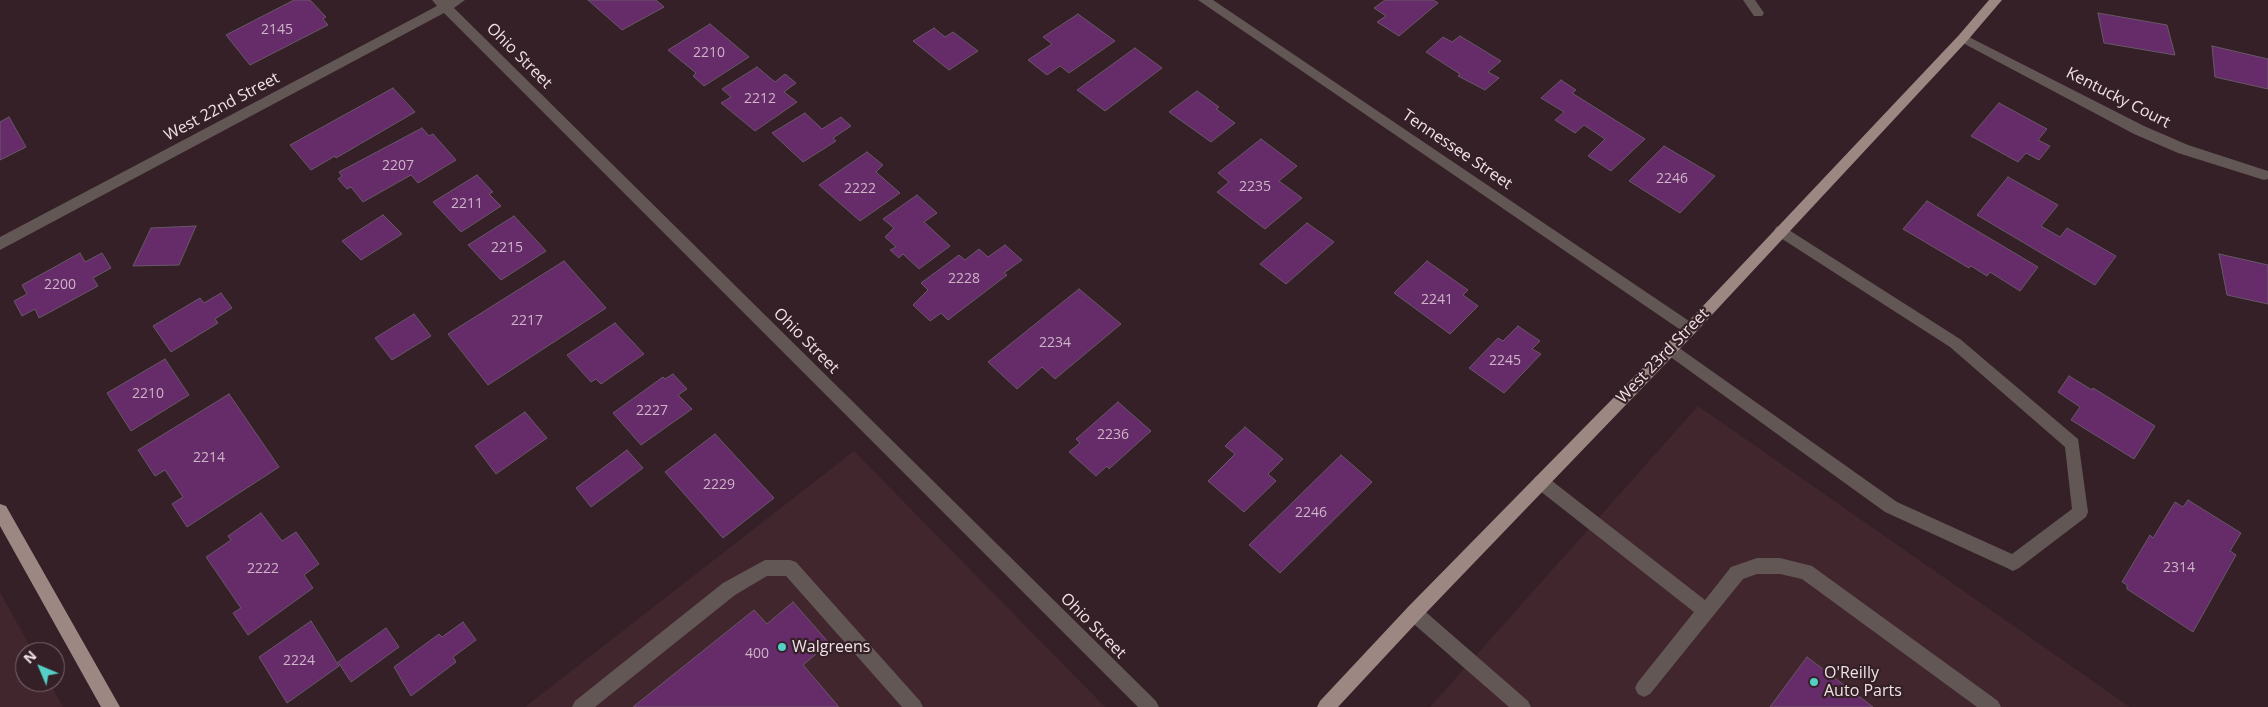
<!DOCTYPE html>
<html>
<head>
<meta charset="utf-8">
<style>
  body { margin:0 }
  #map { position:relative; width:2268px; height:707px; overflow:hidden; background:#342026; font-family:"Open Sans",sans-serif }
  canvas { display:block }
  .north { position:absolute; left:15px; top:642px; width:50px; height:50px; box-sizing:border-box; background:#342026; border:1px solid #7f6d72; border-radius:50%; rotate:315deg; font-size:14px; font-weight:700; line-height:20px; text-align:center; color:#efe1e5 }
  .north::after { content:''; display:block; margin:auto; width:18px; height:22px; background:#55cec6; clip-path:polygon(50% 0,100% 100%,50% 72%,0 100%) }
</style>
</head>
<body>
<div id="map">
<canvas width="2268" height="707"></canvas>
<div class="north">N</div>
</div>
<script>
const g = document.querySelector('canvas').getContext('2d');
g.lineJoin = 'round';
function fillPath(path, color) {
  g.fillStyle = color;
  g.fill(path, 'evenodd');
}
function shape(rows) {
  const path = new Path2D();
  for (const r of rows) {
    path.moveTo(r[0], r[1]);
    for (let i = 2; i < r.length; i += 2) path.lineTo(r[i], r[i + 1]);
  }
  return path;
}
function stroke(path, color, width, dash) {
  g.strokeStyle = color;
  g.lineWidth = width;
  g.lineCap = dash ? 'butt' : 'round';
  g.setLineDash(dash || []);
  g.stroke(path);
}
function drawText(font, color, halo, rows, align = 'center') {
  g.font = font + ' "Open Sans",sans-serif';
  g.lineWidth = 4.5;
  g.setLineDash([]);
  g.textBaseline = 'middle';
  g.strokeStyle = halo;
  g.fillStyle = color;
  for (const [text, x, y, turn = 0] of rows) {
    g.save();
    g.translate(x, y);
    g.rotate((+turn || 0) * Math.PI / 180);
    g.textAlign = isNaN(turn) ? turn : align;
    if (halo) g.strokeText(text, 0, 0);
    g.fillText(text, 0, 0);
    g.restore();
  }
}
fillPath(shape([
  [1698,406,2130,707,1430,707],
  [854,451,1105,707,525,707],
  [0,592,33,652,25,652,25,682,49,682,63,707,0,707]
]), '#41262e');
const building = shape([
  [294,0,310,0,326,17,323,19,328,25,250,65,226,35,294,0],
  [588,0,656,0,664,7,622,30,588,0],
  [1385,0,1433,0,1438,3,1399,36,1377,22,1386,16,1374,8,1385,0],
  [2098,13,2167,25,2175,55,2104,43,2098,13],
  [1078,14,1115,41,1069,73,1060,66,1047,75,1028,60,1052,44,1043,37,1078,14],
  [710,24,749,57,704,86,693,76,696,73,668,50,710,24],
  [934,28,945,37,953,32,978,51,949,70,913,41,934,28],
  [1460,36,1501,61,1488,72,1499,78,1485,90,1458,76,1460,74,1426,52,1443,37,1452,42,1460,36],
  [2212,46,2268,59,2268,89,2215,77,2212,46],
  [1135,48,1162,68,1105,111,1077,90,1135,48],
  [757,67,775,82,785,74,796,83,784,92,797,102,755,131,721,103,731,97,722,89,757,67],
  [1561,80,1576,90,1572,93,1645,139,1611,171,1588,156,1605,139,1584,125,1575,133,1555,120,1564,112,1541,98,1561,80],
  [393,88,415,112,336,158,335,156,311,170,290,145,393,88],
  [1197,91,1219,107,1216,109,1235,123,1211,142,1169,112,1197,91],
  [1999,103,2047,129,2038,140,2050,146,2039,160,2026,153,2018,162,1971,136,1999,103],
  [805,113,822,129,841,117,851,126,833,138,836,141,803,162,772,133,805,113],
  [9,117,26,147,0,160,0,122,9,117],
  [422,128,429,136,433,134,456,160,418,183,411,175,363,202,351,187,347,189,338,179,342,176,339,172,422,128],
  [1261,139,1297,166,1279,181,1302,198,1265,229,1217,192,1229,182,1218,173,1261,139],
  [1664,146,1715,176,1680,213,1629,181,1664,146],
  [867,152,883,165,876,172,900,193,860,221,819,185,867,152],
  [477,175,493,192,489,194,501,206,461,232,433,202,477,175],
  [2008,177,2058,205,2041,226,2060,237,2067,228,2116,256,2095,285,1977,215,2008,177],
  [917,195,937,213,924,222,950,246,919,269,903,254,899,258,890,250,896,247,885,237,894,228,883,219,917,195],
  [1927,201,2038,267,2020,291,1990,272,1987,276,1971,266,1969,268,1903,229,1927,201],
  [383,215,402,234,361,260,342,241,383,215],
  [514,216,546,251,501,280,468,245,514,216],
  [1307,223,1334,242,1286,284,1260,264,1307,223],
  [196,226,179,265,133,266,151,228,196,226],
  [1005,245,1022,260,1004,273,1007,275,948,320,941,313,930,321,913,305,928,290,921,283,959,255,965,260,979,249,988,257,1005,245],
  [80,253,85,262,102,253,111,268,93,278,98,286,39,318,35,309,22,316,14,301,27,294,22,285,80,253],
  [2219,254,2268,265,2268,304,2227,295,2219,254],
  [564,261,606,308,488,385,448,334,564,261],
  [1427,261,1468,290,1463,295,1478,306,1450,334,1394,293,1427,261],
  [1079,289,1121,324,1055,379,1042,367,1017,389,988,362,1079,289],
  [221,293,232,308,215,319,218,323,171,352,153,326,200,298,204,303,221,293],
  [414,314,431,336,392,360,375,338,414,314],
  [615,323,644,354,601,384,596,379,591,382,567,355,615,323],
  [1518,326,1540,341,1532,349,1541,354,1504,393,1469,368,1498,338,1503,341,1518,326],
  [165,359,189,395,131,431,107,393,165,359],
  [673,374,687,389,678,395,692,409,641,445,613,413,663,377,665,379,673,374],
  [2069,376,2092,390,2093,388,2155,426,2134,459,2071,420,2080,407,2058,392,2069,376],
  [229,394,279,467,187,527,172,504,183,497,165,470,155,476,138,450,229,394],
  [1118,402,1151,431,1109,469,1107,466,1096,476,1069,452,1080,443,1076,439,1118,402],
  [525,412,547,438,496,474,475,446,525,412],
  [1245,427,1283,459,1268,474,1276,481,1244,512,1208,481,1235,454,1225,446,1245,427],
  [715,434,774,498,723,538,665,472,715,434],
  [627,450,643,468,591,507,576,488,627,450],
  [1341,455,1372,482,1280,573,1249,545,1341,455],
  [2188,500,2241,533,2230,551,2236,555,2193,632,2127,589,2127,585,2122,582,2150,535,2153,538,2175,502,2183,507,2188,500],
  [261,513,282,541,296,532,319,564,304,575,313,588,248,635,233,613,241,608,206,557,231,540,228,536,261,513],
  [793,602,829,643,803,665,839,707,633,707,754,610,767,624,793,602],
  [311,621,339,666,287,703,259,657,311,621],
  [463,622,476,640,453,657,456,662,411,696,394,667,439,634,442,637,463,622],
  [386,628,399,647,351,682,338,662,386,628],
  [1807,657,1873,707,1770,707,1807,657]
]);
fillPath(building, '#662b69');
stroke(building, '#685868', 1);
fillPath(shape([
  [432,0,465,0,454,8,1156,701,1159,707,1138,707,444,13,0,250,0,237,437,6,432,0],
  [1198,0,1213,0,1695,325,1697,329,1695,333,1690,335,1685,333,1198,0],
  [1743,0,1755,0,1764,13,1762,16,1754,16,1743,0],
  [1963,34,2144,126,2188,145,2268,171,2268,179,2264,180,2178,153,2134,134,1959,41,1957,38,1963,34],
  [1781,225,1960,339,2078,439,2088,512,2086,517,2019,568,2013,571,2007,568,1885,512,1665,353,1663,349,1665,345,1670,343,1675,345,1897,502,2012,554,2072,509,2065,447,1950,347,1776,235,1774,231,1776,227,1781,225],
  [1541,475,1547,477,1705,600,1731,567,1757,558,1780,558,1812,566,1998,701,2001,707,1977,707,1802,579,1780,574,1757,574,1743,579,1650,694,1644,697,1638,694,1635,688,1638,682,1694,612,1535,487,1533,482,1535,477,1541,475],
  [765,560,790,560,796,562,920,701,923,707,902,707,786,576,767,576,735,595,595,707,572,707,575,701,723,583,765,560],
  [1414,605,1420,607,1528,701,1531,707,1509,707,1408,619,1406,613,1408,607,1414,605]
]), '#625755');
fillPath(shape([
  [1989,0,2002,0,1967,41,1695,333,1420,619,1338,707,1317,707,1320,701,1408,607,1685,325,1959,35,1989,0],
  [0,504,6,506,120,707,101,707,0,526,0,504]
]), '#9d8782');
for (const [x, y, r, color] of [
  [782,647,5,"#55cec6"],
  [1814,682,5,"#55cec6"]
]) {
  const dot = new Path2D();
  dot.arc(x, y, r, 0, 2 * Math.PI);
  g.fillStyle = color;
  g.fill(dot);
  stroke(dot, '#342026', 2);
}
drawText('14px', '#cdb4c6', null, [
  ["2145",277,30],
  ["2210",709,53],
  ["2212",760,99],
  ["2207",398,166],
  ["2246",1672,179],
  ["2235",1255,187],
  ["2222",860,189],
  ["2211",467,204],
  ["2215",507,248],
  ["2228",964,279],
  ["2200",60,285],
  ["2241",1437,300],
  ["2217",527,321],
  ["2234",1055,343],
  ["2245",1505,361],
  ["2210",148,394],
  ["2227",652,411],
  ["2236",1113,435],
  ["2214",209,458],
  ["2229",719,485],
  ["2246",1311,513],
  ["2314",2179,568],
  ["2222",263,569],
  ["400",757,654],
  ["2224",299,661]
]);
drawText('16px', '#efe1e5', '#342026', [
  ["Ohio Street",519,56,45],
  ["Kentucky Court",2118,98,27],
  ["West 22nd Street",222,107,-28],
  ["Tennessee Street",1457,150,34],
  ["Ohio Street",806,341,45],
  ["West 23rd Street",1663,356,-46],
  ["Ohio Street",1093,626,45]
]);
drawText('16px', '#efe1e5', '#342026', [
  ["Walgreens",792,647],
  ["O'Reilly",1824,673],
  ["Auto Parts",1824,691]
], 'left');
</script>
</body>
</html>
